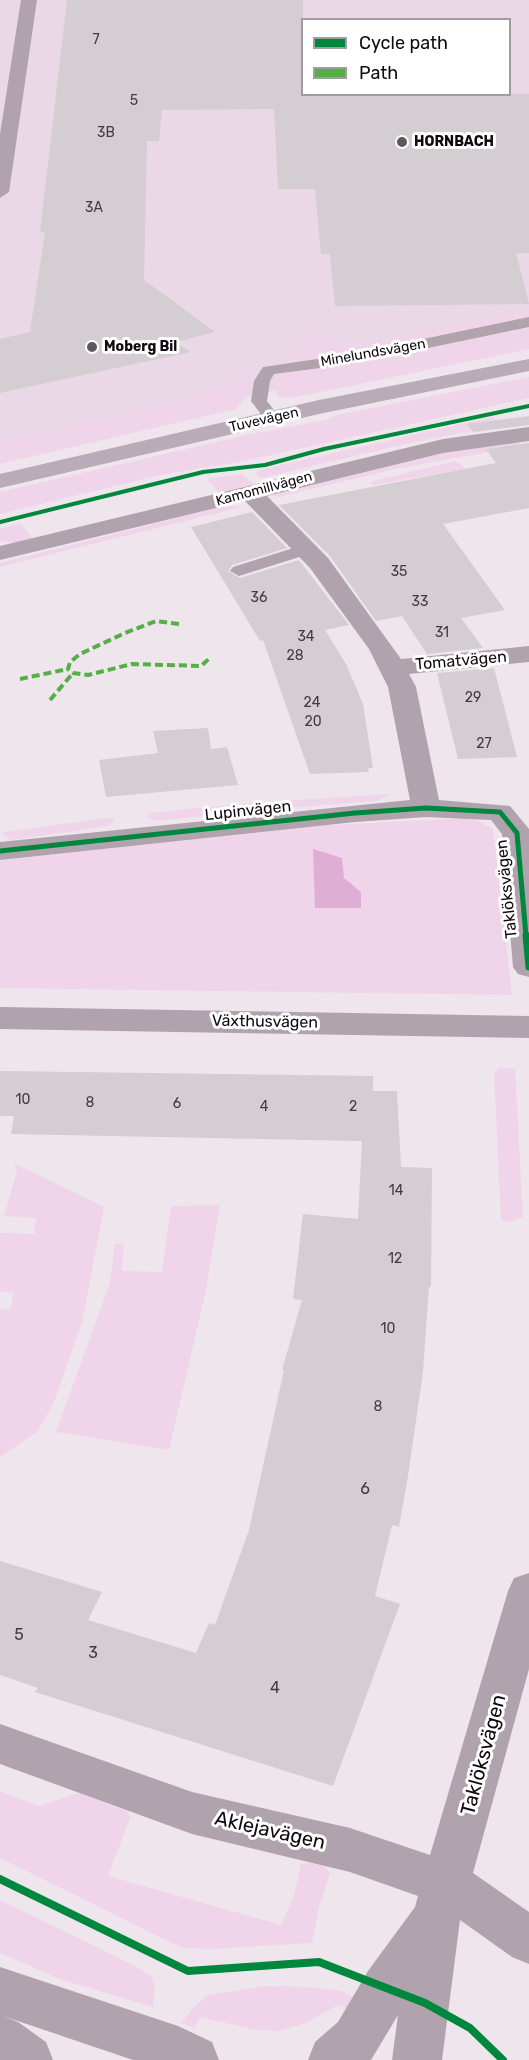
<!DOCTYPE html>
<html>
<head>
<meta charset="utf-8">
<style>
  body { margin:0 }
  #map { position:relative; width:529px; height:2060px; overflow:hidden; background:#efe5ed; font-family:Rubik,sans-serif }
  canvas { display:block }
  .legend { position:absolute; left:301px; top:18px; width:210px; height:78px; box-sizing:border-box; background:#fff; border:2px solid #9f9d9f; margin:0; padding:8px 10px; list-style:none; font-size:18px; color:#100a0f }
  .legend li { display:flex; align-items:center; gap:12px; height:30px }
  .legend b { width:30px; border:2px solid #9f9d9f }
</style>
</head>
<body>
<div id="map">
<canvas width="529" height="2060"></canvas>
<ul class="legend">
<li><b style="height:8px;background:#00873e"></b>Cycle path</li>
<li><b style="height:8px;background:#54b044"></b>Path</li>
</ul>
</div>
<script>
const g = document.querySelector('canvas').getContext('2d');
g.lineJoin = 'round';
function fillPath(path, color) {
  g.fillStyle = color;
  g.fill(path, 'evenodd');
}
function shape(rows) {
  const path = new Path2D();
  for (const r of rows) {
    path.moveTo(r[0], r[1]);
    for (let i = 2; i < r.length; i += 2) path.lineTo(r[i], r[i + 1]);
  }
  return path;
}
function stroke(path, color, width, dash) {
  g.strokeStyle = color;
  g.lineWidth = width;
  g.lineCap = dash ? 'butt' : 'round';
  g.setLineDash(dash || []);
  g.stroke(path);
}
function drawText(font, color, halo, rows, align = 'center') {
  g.font = font + ' Rubik,sans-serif';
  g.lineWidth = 6;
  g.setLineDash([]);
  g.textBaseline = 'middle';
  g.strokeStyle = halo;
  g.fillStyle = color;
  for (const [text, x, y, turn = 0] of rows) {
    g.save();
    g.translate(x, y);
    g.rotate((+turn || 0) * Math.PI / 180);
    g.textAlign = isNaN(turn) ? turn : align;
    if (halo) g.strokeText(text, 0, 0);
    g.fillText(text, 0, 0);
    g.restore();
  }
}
fillPath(shape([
  [0,0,529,0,529,341,268,392,0,450],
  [302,20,510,20,510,94,302,94]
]), '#ead8e6');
fillPath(shape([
  [529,311,529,319,357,354,309,361,289,359,310,332,329,339,349,343,372,342],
  [529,328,529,349,292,398,278,397,276,394,278,380,284,374,298,370,380,359,398,362,415,358,416,352],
  [253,368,249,393,236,409,0,464,0,443,189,399,221,387,238,378,242,372],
  [529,377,529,398,244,461,160,475,0,514,0,492,251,434,326,420,337,415],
  [492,417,500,421,468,425,472,431,414,442,261,478,255,474,259,470],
  [518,442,522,446,395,469,278,497,273,495,443,453],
  [456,461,466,469,373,485,369,482],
  [242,474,254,484,219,493,207,479],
  [224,506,242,507,0,567,0,563],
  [20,523,33,539,14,545,7,541,0,542,0,529],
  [391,794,376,801,287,808,280,801],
  [261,802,261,807,256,811,155,821,147,817,150,813],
  [115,817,110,826,11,840,3,835,4,832],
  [471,818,493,829,512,995,0,988,0,861,114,845,289,827],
  [499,1068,515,1069,523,1217,508,1222,501,1219,494,1073],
  [14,1163,104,1207,82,1322,54,1402,37,1432,0,1457,0,1309,10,1310,14,1293,0,1291,0,1233,34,1234,36,1218,4,1216,17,1172],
  [220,1205,206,1290,169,1450,56,1432,110,1283,115,1244,124,1244,122,1271,162,1272,171,1206],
  [0,1791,39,1806,79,1793,128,1812,130,1818,108,1876,281,1925,294,1896,301,1864,311,1862,325,1867,330,1873,319,1907,312,1943,208,1949,184,1948,168,1941,0,1858],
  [0,1900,135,1966,152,1977,155,1988,153,2007,60,1979,0,1953],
  [267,1986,309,1987,341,1991,353,1997,347,2008,338,2005,306,2023,279,2031,252,2029,200,2017,194,2028,181,2023,192,2009,208,1995]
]), '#f0d4ea');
fillPath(shape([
  [313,849,342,858,344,878,361,892,361,908,315,908]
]), '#deaed5');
fillPath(shape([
  [67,0,303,0,303,94,529,94,529,253,516,253,529,304,335,306,330,254,321,254,315,189,278,189,274,109,162,110,159,141,147,141,144,280,215,332,176,342,190,352,0,393,0,339,30,332,45,232,40,232],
  [529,416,529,425,473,432,467,424],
  [529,443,529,508,443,524,505,610,461,618,483,648,427,654,402,616,376,621,330,556,279,505,496,463,486,449],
  [252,512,287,548,232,565,228,571,240,578,299,560,349,625,325,630,346,664,363,704,373,768,368,768,369,772,310,774,263,640,260,641,191,527],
  [494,668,517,757,458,759,437,673],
  [208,728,211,749,227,747,238,785,106,797,99,760,158,753,153,731],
  [0,1071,373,1076,373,1091,397,1091,401,1167,432,1168,431,1287,429,1287,423,1372,408,1476,399,1527,392,1525,375,1596,400,1604,333,1786,35,1692,38,1688,0,1675,0,1561,102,1592,88,1620,196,1653,209,1623,215,1625,249,1530,284,1370,282,1370,302,1300,293,1299,303,1214,358,1219,362,1141,11,1134,14,1116,0,1116]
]), '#d4cdd2');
fillPath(shape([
  [529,317,529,327,351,364,274,374,270,381,267,401,280,418,278,421,266,421,251,401,254,381,263,367,351,354,529,317],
  [306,544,315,549,312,553,239,576,230,571,233,567,306,544]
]), '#b0a3ad');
fillPath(shape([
  [21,0,37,0,9,192,0,198,0,134,21,0],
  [529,427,529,441,443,453,267,496,328,558,401,659,529,646,529,662,409,674,416,687,439,800,510,806,529,829,529,977,518,974,513,967,502,834,491,820,426,817,355,822,0,860,0,842,410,800,388,687,369,649,310,568,245,501,0,560,0,546,443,439,529,427],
  [0,1007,529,1016,529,1038,0,1029,0,1007],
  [529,1573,529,1669,473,1873,529,1912,529,1964,512,1957,460,1920,442,2060,392,2060,398,2015,371,2060,308,2060,315,2042,338,2022,368,1971,415,1907,418,1896,350,1872,192,1834,0,1764,0,1724,192,1792,350,1828,430,1855,508,1591,514,1578,529,1573]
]), '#b0a3ad');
fillPath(shape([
  [0,1967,178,2026,212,2042,219,2060,133,2060,3,2016,18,2022,46,2042,53,2060,0,2060,0,1967]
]), '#b0a3ad');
fillPath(shape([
  [529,359,529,371,319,414,0,488,0,474,319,400,529,359]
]), '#b9abb7');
stroke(shape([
  [179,624,156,621,125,633,80,654,70,662,68,669,73,673,88,675,132,664,201,666,211,657],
  [20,679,68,669],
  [50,700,73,673]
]), '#54b044', 4, [8, 4]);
stroke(shape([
  [0,522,203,472,265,465,324,449,529,406]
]), '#00873e', 4);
stroke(shape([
  [0,851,355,813,426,808,500,812,517,833,526,936]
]), '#00873e', 5);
stroke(shape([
  [526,935,529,967]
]), '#00873e', 7);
stroke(shape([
  [0,1879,188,1971,319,1962,425,2003,470,2028,503,2060]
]), '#00873e', 8);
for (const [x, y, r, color] of [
  [402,142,6,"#5e575d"],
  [92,347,6,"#5e575d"]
]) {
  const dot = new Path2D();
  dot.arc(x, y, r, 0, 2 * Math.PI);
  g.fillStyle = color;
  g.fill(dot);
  stroke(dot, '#fff', 2);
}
drawText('14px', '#423c41', null, [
  ["7",96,40],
  ["5",134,101],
  ["3B",106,133],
  ["3A",94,208],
  ["35",399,572],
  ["36",259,598],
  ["33",420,602],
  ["31",442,633],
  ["34",306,637],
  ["28",295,656],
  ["29",473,698],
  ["24",312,703],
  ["20",313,722],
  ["27",484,744],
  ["10",23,1100],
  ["8",90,1103],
  ["6",177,1104],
  ["4",264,1107],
  ["2",353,1107],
  ["14",396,1191],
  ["12",395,1259],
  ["10",388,1329],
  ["8",378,1407]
]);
drawText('bold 14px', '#100a0f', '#fff', [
  ["HORNBACH",414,142],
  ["Moberg Bil",104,347]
], 'left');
drawText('14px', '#100a0f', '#fff', [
  ["Minelundsvägen",373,353,-10],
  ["Tuvevägen",264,420,-13],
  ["Kamomillvägen",264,489,-15]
]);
drawText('16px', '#100a0f', '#fff', [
  ["Tomatvägen",461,661,-5],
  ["Lupinvägen",248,811,-6],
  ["Taklöksvägen",507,889,-96],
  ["Växthusvägen",265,1022,1]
]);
drawText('16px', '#423c41', null, [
  ["6",365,1489],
  ["5",19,1635],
  ["3",93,1653],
  ["4",275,1688]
]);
drawText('20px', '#100a0f', '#fff', [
  ["Taklöksvägen",484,1755,-75],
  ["Aklejavägen",270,1831,13]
]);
</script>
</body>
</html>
